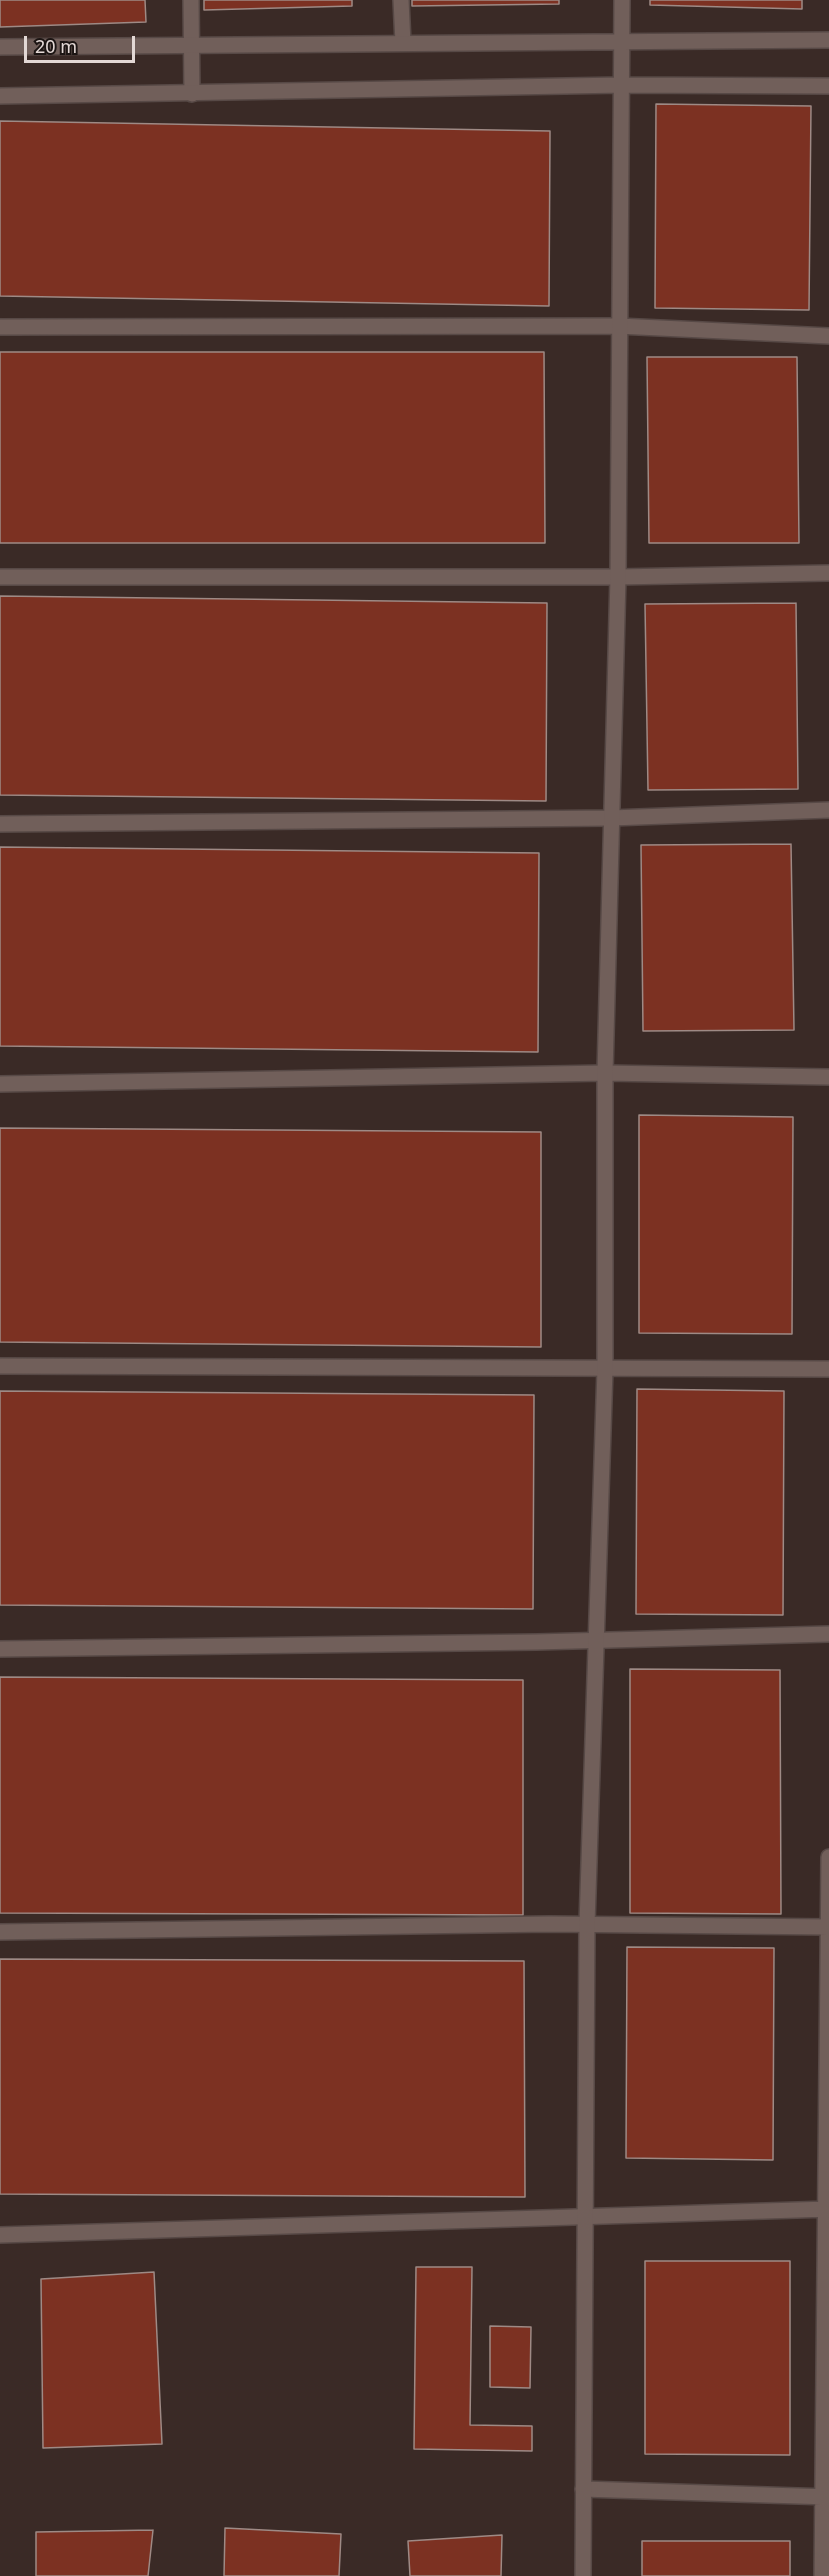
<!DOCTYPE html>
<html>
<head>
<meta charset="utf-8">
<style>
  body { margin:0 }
  #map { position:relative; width:829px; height:2576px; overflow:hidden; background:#3a2a26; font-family:"Noto Sans",sans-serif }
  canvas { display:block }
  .scale { position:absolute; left:24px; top:36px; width:111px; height:27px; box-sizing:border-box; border:3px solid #e3d8d5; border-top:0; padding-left:8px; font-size:18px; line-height:21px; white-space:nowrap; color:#e3d8d5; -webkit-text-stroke:4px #1c1513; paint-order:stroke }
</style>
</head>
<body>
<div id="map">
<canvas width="829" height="2576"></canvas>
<div class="scale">20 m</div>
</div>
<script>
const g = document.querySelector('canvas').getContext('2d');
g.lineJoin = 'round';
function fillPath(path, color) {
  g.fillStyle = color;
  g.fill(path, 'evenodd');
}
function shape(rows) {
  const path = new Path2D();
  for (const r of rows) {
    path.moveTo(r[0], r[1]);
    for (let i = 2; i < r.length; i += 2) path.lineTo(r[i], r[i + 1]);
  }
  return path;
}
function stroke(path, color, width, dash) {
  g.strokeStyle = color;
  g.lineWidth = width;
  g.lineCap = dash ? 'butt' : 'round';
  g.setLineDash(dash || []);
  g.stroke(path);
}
const building = shape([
  [0,0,145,0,146,22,0,27,0,0],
  [204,0,352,0,352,6,204,10,204,0],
  [412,0,559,0,559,4,412,6,412,0],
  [650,0,802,0,802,9,650,5,650,0],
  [656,104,811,106,809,310,655,308,656,104],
  [0,121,550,131,549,306,0,296,0,121],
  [0,352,544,352,545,543,0,543,0,352],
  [647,357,797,357,799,543,649,543,647,357],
  [0,596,547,603,546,801,0,795,0,596],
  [796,603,798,789,648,790,645,604,796,603],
  [791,844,794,1030,643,1031,641,845,791,844],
  [0,847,539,853,538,1052,0,1046,0,847],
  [639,1115,793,1117,792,1334,639,1333,639,1115],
  [0,1128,541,1132,541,1347,0,1342,0,1128],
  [637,1389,784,1391,783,1615,636,1614,637,1389],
  [0,1391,534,1395,533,1609,0,1605,0,1391],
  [630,1669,780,1670,781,1914,630,1913,630,1669],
  [0,1677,523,1680,523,1915,0,1913,0,1677],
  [627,1947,774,1948,773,2160,626,2158,627,1947],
  [0,1959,524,1961,525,2197,0,2194,0,1959],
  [645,2261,790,2261,790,2455,645,2454,645,2261],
  [416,2267,472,2267,470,2425,532,2426,532,2451,414,2449,416,2267],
  [154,2272,162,2444,43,2448,41,2279,154,2272],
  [490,2326,531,2327,530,2388,490,2387,490,2326],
  [225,2528,341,2534,339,2576,224,2576,225,2528],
  [153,2530,148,2576,36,2576,36,2532,153,2530],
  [502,2535,501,2576,410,2576,408,2541,502,2535],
  [642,2541,790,2541,790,2576,642,2576,642,2541]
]);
fillPath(building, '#7c3122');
stroke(building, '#9e8a85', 1.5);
const street = shape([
  [191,0,192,94],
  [401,0,403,43],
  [0,327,618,326,829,336],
  [0,577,618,577,829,573],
  [0,824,611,818,829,810],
  [0,1084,605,1073,829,1077],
  [0,1366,829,1369],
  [0,1649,537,1642,829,1634],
  [0,1932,549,1924,829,1927],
  [0,2235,829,2209],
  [583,2489,829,2497],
  [822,2576,829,1857]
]);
const secondary = shape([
  [0,47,829,40],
  [0,96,622,85,829,86],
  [583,2576,587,1924,605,1369,605,1073,618,577,622,0]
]);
stroke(street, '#574946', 18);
stroke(secondary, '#574946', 18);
stroke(street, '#715f5a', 15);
stroke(secondary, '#715f5a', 15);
</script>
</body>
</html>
